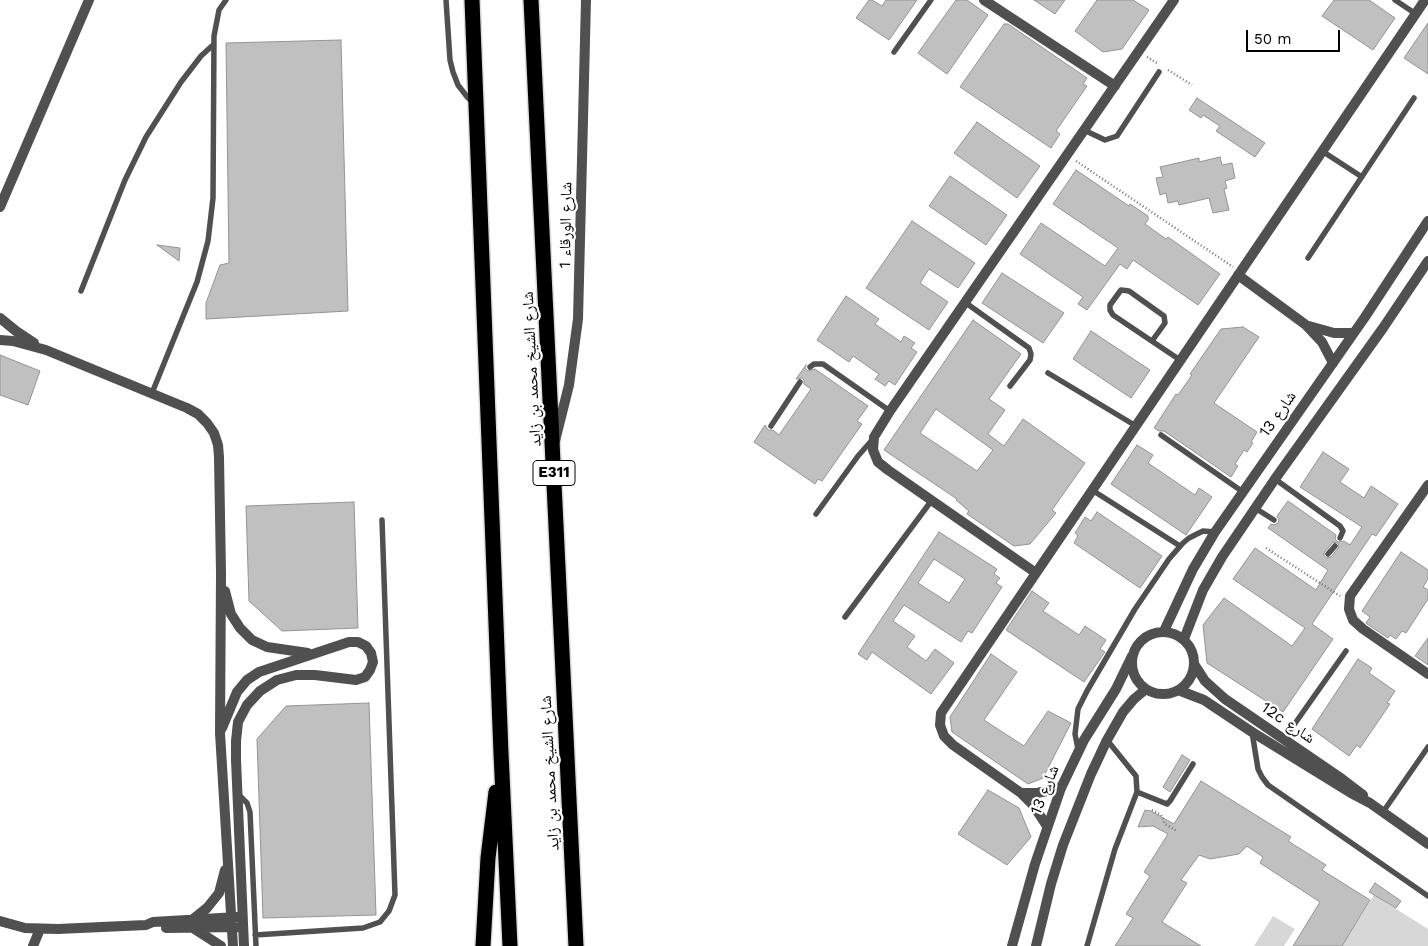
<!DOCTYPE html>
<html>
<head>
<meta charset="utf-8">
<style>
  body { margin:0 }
  #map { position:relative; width:1428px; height:946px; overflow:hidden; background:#fff; font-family:"Work Sans",sans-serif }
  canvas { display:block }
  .scale { position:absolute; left:1246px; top:30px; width:94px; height:22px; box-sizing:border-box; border:2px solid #000; border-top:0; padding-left:6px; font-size:15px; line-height:18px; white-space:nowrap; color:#000; -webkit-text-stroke:4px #fff; paint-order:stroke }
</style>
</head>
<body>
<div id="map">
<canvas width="1428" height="946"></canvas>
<div class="scale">50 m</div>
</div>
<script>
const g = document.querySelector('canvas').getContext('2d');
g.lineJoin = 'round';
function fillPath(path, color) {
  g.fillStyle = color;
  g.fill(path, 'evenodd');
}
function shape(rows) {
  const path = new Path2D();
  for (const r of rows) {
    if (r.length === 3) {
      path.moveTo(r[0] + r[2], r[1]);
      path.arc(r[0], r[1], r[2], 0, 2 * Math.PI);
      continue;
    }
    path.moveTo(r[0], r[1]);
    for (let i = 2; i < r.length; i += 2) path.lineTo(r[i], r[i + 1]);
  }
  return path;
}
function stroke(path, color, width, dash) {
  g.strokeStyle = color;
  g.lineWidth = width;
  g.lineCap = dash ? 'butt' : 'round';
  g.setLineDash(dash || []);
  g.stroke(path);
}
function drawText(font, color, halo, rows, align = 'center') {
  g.font = font + ' "Work Sans","Noto Naskh Arabic",sans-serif';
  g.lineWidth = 4.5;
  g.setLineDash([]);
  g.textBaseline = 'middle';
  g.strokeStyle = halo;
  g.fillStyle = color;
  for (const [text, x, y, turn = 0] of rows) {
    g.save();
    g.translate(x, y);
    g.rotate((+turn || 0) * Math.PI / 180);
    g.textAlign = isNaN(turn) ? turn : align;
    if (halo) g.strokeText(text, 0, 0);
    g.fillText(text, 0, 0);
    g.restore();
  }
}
fillPath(shape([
  [1374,895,1428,929,1428,946,1342,946],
  [1273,916,1295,929,1284,946,1254,946]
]), '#d7d7d7');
const building = shape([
  [869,0,872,0,882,6,886,0,917,0,889,40,856,18,869,0],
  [956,0,967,0,988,15,947,74,918,53,956,0],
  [1034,0,1065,0,1055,14,1034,0],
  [1097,0,1133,0,1149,10,1122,49,1103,52,1075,31,1097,0],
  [1334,0,1369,0,1395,18,1373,50,1322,16,1334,0],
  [1428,23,1428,74,1404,58,1428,23],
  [1004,24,1008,24,1087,78,1083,84,1087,86,1056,131,1060,134,1051,148,960,87,1004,24],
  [341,40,348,311,206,319,206,303,220,265,229,263,226,43,341,40],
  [1197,98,1265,143,1255,157,1216,131,1220,126,1203,115,1201,118,1189,110,1197,98],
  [977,122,1040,166,1017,198,954,153,977,122],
  [1220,157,1222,165,1232,163,1235,178,1225,181,1227,188,1224,189,1229,210,1213,213,1209,198,1179,205,1178,201,1168,203,1166,193,1160,195,1156,178,1163,177,1160,167,1199,158,1199,162,1220,157],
  [1076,170,1129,206,1130,204,1148,216,1148,220,1145,224,1166,239,1168,237,1220,274,1198,305,1133,260,1127,269,1120,264,1087,310,1078,304,1083,297,1020,254,1041,223,1105,266,1118,248,1053,204,1076,170],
  [950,176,1007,215,986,245,929,206,950,176],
  [912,221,975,263,958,288,929,269,920,283,948,302,929,330,866,288,912,221],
  [157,245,180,248,179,261,157,245],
  [1002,273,1064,313,1043,343,982,303,1002,273],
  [846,296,879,319,875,324,901,342,904,336,915,343,911,348,917,352,895,385,889,381,885,386,875,379,879,374,853,356,849,362,817,340,846,296],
  [973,320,1021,354,989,399,1005,410,988,434,1004,446,1023,419,1085,463,1052,510,1056,513,1030,544,1014,546,967,514,969,511,956,500,957,499,884,450,973,320],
  [936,409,993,450,977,471,920,433,936,409],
  [1243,327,1259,337,1214,403,1257,432,1251,442,1253,443,1247,452,1244,450,1235,464,1238,466,1231,477,1164,431,1159,431,1154,428,1176,394,1178,395,1192,375,1190,374,1221,329,1243,327],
  [1091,331,1150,370,1131,398,1073,359,1091,331],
  [0,355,40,371,28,405,0,395,0,355],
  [806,365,805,368,808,371,815,369,868,406,857,421,862,424,822,481,818,479,815,484,754,442,765,425,768,430,773,430,779,435,811,389,804,384,804,380,802,378,796,379,806,365],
  [1137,445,1153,455,1148,463,1195,495,1199,488,1212,497,1186,535,1111,484,1137,445],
  [1323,452,1349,469,1340,482,1364,498,1371,486,1398,504,1376,536,1372,534,1312,624,1333,639,1283,712,1207,663,1203,625,1224,598,1292,646,1305,628,1233,579,1255,548,1316,590,1328,570,1268,528,1271,524,1274,525,1278,523,1279,520,1277,516,1288,501,1336,535,1335,539,1338,542,1344,541,1350,545,1362,527,1300,487,1323,452],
  [1333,542,1338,543,1339,547,1331,557,1327,558,1324,556,1324,553,1333,542],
  [354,502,358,628,282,631,249,601,246,506,354,502],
  [1097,512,1162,556,1140,588,1074,543,1078,536,1075,533,1085,517,1091,521,1097,512],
  [939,532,997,569,994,574,1000,578,996,583,1002,587,972,633,968,631,961,642,904,605,893,621,915,636,907,647,926,661,935,649,954,663,931,694,872,652,867,660,858,654,939,532],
  [934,559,965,579,949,603,918,583,934,559],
  [1401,552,1428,570,1428,579,1423,587,1428,590,1428,599,1406,633,1402,631,1396,639,1390,635,1388,638,1367,624,1366,623,1370,617,1362,611,1401,552],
  [1032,591,1049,603,1043,611,1079,635,1085,626,1106,640,1100,649,1105,652,1084,682,1006,630,1032,591],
  [1428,638,1428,665,1415,656,1428,638],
  [991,654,1017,672,984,720,1024,746,1048,711,1071,723,1043,778,1028,784,952,732,950,717,991,654],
  [1358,659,1372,668,1369,673,1395,691,1387,703,1390,704,1360,748,1357,745,1349,756,1312,729,1358,659],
  [369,703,376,915,263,918,257,739,286,706,369,703],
  [1182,755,1190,760,1170,792,1163,787,1182,755],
  [1201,781,1291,837,1288,841,1326,865,1322,870,1370,900,1342,946,1293,946,1320,902,1260,863,1263,857,1247,846,1239,854,1210,859,1199,855,1181,880,1187,883,1162,922,1201,946,1115,946,1133,918,1126,914,1150,876,1144,872,1168,834,1153,826,1138,827,1145,810,1151,811,1174,824,1201,781],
  [988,790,1019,808,1031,837,1007,865,958,834,988,790],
  [1375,883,1401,901,1396,908,1369,892,1375,883]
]);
fillPath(building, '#c0c0c0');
stroke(building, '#949494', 1);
const motorway = shape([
  [472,0,501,753,510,946],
  [531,0,576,946],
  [483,946,488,858,496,792]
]);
stroke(motorway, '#dbdbdb', 18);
stroke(shape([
  [1147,57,1157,63],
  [1168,70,1192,85],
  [1076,161,1233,267],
  [1266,548,1340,596],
  [1152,810,1161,815,1165,824,1177,831]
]), '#727272', 2.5, [1, 2.5]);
stroke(shape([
  [446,0,450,60,453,72,458,85,468,98,474,103],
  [1395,0,1416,14],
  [894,52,931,0],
  [1084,130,1105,140,1117,136,1159,72],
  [1322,151,1362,177],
  [1308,258,1414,98],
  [81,291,125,180,146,137,181,82,201,56,213,45],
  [966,303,1029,348,1031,354,1030,360,1010,386],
  [1152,341,1165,323,1164,316,1129,291,1121,290,1110,305,1110,310,1113,315,1180,360],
  [810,367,814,364,823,364,890,411],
  [1048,373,1136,426],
  [152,393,197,282,208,241,213,198,214,36,219,10,226,0],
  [771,426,800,382],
  [1161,435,1243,492],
  [1275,479,1340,526,1343,531,1340,538],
  [1092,490,1180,546],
  [1255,508,1274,520],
  [816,514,858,456,873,439],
  [1328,554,1335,546],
  [845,617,932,500],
  [1252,732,1258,769,1262,777,1268,785,1428,896],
  [1284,739,1346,651],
  [1078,749,1075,734,1078,709,1087,691,1135,609,1169,559,1183,543,1189,538,1203,531,1215,532],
  [1137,792,1167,804,1170,801,1193,764],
  [237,793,247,803,250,812,256,946],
  [1383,812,1428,747],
  [255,935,363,928,380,922,389,911,395,895,382,520],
  [1087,946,1115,849,1137,792,1136,776,1107,740]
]), '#505050', 5.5);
stroke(shape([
  [984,0,1115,86],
  [1238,275,1306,325,1322,342,1333,363],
  [0,318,16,331,34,343],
  [1309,326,1334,333,1353,333],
  [0,340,13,341,46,350,187,408,198,414,207,423,214,433,218,445,219,457,221,573,220,733,233,946],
  [1428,485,1350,596,1349,609,1353,620,1363,629,1428,674],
  [1036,573,888,470,878,462,873,450,874,437,890,411,1174,0],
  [225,591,231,614,240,628,252,640,267,647,308,653],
  [222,728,237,692,247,680,259,672,349,642,358,642,366,646,371,653,373,662,370,670,365,677,356,680,315,675,296,675,277,680,260,691,247,705,238,722,236,741,236,760,244,946],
  [1021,793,1037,793,1061,788],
  [1047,826,1033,805,1021,793,953,745,944,736,940,725,941,713,1425,0],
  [192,920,207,908,219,893,225,870],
  [0,921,25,928,58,929,146,925,153,922,237,917],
  [166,928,239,927],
  [193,928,221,946],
  [33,946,40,929]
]), '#505050', 10);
stroke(shape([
  [0,207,89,0],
  [555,441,569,385,578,319,586,0],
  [1164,631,1193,569,1215,532,1365,317,1428,221],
  [1163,663,31],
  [1184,639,1203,590,1222,557,1275,479,1383,328,1428,261],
  [1194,664,1205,681,1225,699,1342,779,1363,795],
  [1178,690,1204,700,1252,732,1351,793,1370,803,1428,844],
  [1012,946,1035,864,1061,788,1084,740,1116,689,1132,656],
  [1036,946,1051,884,1063,845,1091,774,1107,740,1123,712,1134,699,1146,689]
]), '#505050', 10);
stroke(motorway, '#000', 15);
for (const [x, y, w] of [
  [554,473,42]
]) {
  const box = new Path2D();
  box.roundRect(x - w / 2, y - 12.5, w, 25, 4);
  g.fillStyle = '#fff';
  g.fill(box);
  stroke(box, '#000', 1);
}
drawText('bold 15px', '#000', null, [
  ["E311",554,473]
]);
drawText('16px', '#000', '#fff', [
  ["شارع الورقاء 1",566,225,-89],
  ["شارع الشيخ محمد بن زايد",532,369,-93],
  ["شارع 13",1278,414,-55],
  ["12c شارع",1288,723,34],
  ["شارع الشيخ محمد بن زايد",550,773,-93],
  ["شارع 13",1045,790,-68]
]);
</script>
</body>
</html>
